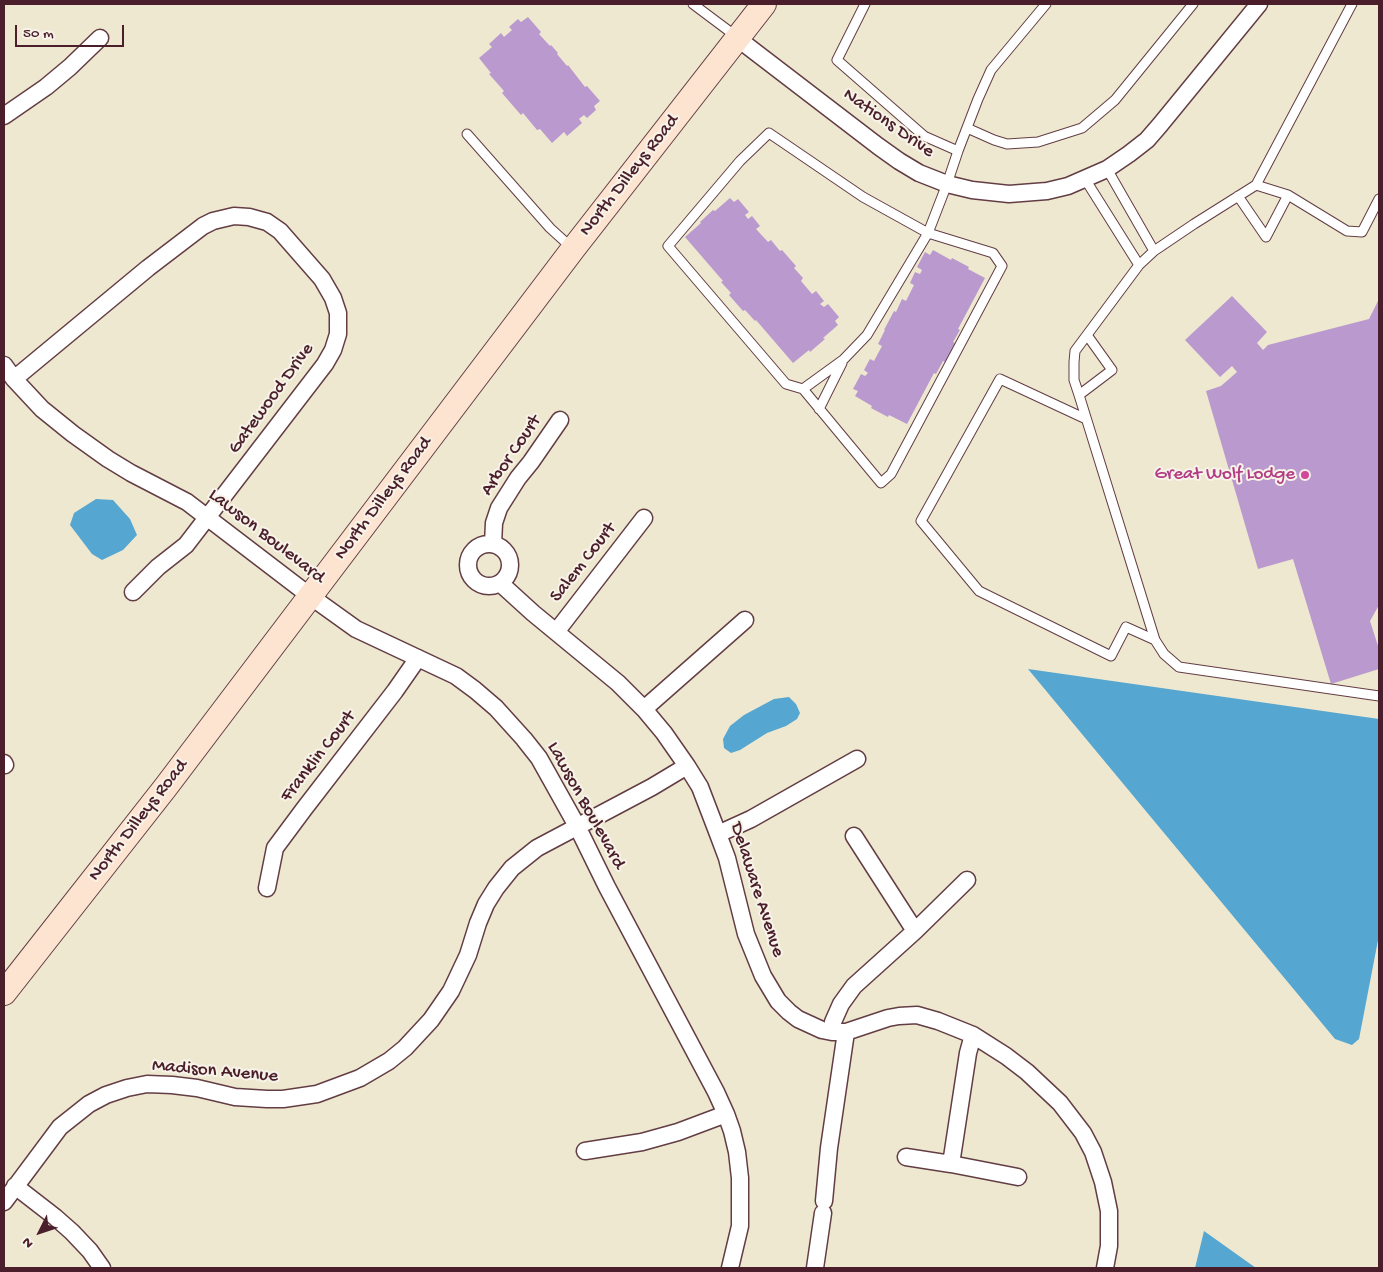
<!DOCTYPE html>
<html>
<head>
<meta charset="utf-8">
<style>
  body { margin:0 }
  #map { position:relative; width:1383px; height:1272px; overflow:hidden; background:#eee8d0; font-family:"Gochi Hand",sans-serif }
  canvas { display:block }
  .frame { position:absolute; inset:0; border:5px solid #4a1f2b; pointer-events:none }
  .north { position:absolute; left:15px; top:1207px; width:50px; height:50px; -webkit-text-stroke:4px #f7f3e8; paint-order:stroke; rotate:229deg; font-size:14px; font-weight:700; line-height:20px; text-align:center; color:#4a1f2b }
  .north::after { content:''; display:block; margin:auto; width:18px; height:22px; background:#4a1f2b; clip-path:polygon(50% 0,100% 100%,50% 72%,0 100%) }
  .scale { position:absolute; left:15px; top:25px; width:109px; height:22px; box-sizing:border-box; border:2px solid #4a1f2b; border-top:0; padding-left:6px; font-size:15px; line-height:18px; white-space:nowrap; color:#4a1f2b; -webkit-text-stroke:4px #f7f3e8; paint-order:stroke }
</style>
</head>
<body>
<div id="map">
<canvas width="1383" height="1272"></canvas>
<div class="frame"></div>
<div class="north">N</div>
<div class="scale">50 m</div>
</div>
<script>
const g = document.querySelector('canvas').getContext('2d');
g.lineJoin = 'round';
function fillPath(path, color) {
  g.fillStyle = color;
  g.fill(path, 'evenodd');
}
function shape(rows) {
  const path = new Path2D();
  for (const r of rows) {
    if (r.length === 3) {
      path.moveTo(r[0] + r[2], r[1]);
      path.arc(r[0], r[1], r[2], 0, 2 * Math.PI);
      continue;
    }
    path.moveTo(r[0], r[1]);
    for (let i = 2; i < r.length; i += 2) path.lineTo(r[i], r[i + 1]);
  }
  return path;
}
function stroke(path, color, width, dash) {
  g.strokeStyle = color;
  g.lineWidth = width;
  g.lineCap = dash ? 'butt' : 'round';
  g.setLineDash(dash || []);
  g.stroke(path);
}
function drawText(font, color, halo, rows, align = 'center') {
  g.font = font + ' "Gochi Hand",sans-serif';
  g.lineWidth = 4;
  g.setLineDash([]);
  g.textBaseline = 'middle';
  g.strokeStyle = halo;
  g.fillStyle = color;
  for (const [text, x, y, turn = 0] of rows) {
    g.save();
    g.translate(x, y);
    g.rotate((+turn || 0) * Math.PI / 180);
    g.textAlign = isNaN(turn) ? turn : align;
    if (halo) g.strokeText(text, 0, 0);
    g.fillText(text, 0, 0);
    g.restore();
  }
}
fillPath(shape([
  [96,499,113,500,130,519,137,535,123,550,102,560,92,554,70,525,74,513],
  [1028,669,1379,719,1379,935,1359,1039,1352,1045,1335,1039],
  [789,697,796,704,800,713,797,719,786,726,767,733,740,750,731,753,724,748,723,739,730,726,744,715,774,699],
  [1204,1231,1256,1268,1195,1268]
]), '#55a6d0');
fillPath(shape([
  [528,17,541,32,539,34,550,46,551,45,558,53,557,54,567,66,568,65,585,87,587,86,600,101,594,106,596,110,587,118,584,115,579,119,582,123,567,136,564,132,552,143,540,129,537,130,523,113,521,115,502,93,504,91,489,74,491,73,479,58,492,47,489,44,501,33,504,37,512,30,509,27,518,19,521,22],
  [730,198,734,202,738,199,749,212,745,215,748,219,752,216,760,226,756,229,768,242,771,240,780,251,782,250,796,266,794,268,803,278,801,281,812,294,816,291,824,301,820,304,824,307,828,304,839,317,835,321,838,325,823,338,825,339,810,352,809,350,793,363,756,320,755,321,745,310,743,311,729,295,731,293,721,282,723,281,685,237,701,223,700,222,713,210,715,211],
  [933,250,951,260,952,258,969,267,968,269,985,278,958,329,960,330,953,342,955,343,945,362,943,361,936,374,934,373,907,424,889,415,888,417,871,408,872,406,855,396,858,391,853,389,861,374,865,376,868,373,864,370,870,359,874,361,882,346,878,344,885,330,884,330,894,311,896,312,902,299,906,301,914,285,910,283,915,272,920,274,922,270,917,267,925,252,930,255],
  [1232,296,1267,332,1257,343,1263,350,1268,345,1369,319,1379,299,1379,605,1370,621,1379,649,1379,669,1331,684,1293,559,1258,569,1206,391,1221,386,1237,372,1232,366,1220,377,1185,340]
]), '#b999ce');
const lane = shape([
  [693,4,737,37],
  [865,4,837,60,924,136,958,151],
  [967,128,994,140,1007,144,1038,142,1082,128,1115,100,1193,4],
  [769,133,863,197,928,233,993,253,1002,266,891,474,881,483,803,389,786,384,668,246,740,161,769,133],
  [467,134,550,228,573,249],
  [1107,169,1154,251],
  [1085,179,1139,265],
  [1256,185,1352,4],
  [1238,196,1266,237,1288,195],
  [1379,199,1362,232,1347,231,1288,195,1256,185,1194,224,1154,251,1139,265,1075,351,1074,362,1074,380,1079,395,1155,640,1164,654,1179,667,1379,696],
  [803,389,843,360,867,335,928,233,947,184,958,151,978,99,991,70,1046,4],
  [1079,395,1112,370,1087,335],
  [819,409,842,363],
  [1086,419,1000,379,921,521,979,591,1111,656,1126,627,1155,640]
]);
const street = shape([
  [737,38,878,146,899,161,919,173,947,184,972,190,1009,194,1047,191,1068,186,1107,169,1129,154,1147,140,1160,125,1259,4],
  [4,116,46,87,70,67,100,38],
  [4,365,14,379,42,409,73,434,108,459,131,473,187,502,310,596,356,629,456,676,475,690,496,708,524,739,539,758,577,826,607,887,716,1092,726,1114,732,1131,737,1152,740,1178,740,1226,730,1268],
  [14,379,148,268,203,226,213,221,234,216,249,217,267,222,280,231,322,279,333,298,338,313,338,334,333,350,325,364,186,545,158,567,133,592],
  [493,544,494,523,499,508,518,478,531,462,560,420],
  [489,565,21],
  [500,583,533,613,618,683,644,709,664,733,687,766,700,787,718,834,727,858,746,934,763,976,778,1001,789,1012,798,1019,822,1030,832,1032,846,1032,888,1018,899,1016,917,1015,938,1021,973,1035,1006,1056,1027,1072,1060,1103,1083,1133,1093,1152,1103,1182,1109,1211,1109,1246,1105,1268],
  [556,632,644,518],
  [644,709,745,620],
  [4,763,5,765],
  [718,834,751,819,857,759],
  [854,836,915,931],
  [267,888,275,848,304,809,395,691,418,658],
  [832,1032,833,1022,841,1004,854,986,915,931,967,880],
  [585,1151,642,1142,678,1132,726,1114],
  [906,1157,951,1164,1018,1177],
  [951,1164,968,1053,973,1035],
  [15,1186,55,1217,72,1232,90,1251,102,1268],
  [824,1201,829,1148,846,1032],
  [4,1202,60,1127,89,1104,106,1095,127,1088,147,1084,172,1085,197,1088,235,1097,267,1099,283,1099,317,1094,360,1078,389,1061,405,1048,431,1020,451,991,468,955,478,923,486,904,496,888,512,868,537,848,652,787,687,766],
  [815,1268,823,1213]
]);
const secondary = shape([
  [4,993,165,788,573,249,764,4]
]);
stroke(lane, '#633d44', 11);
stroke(street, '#633d44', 19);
stroke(secondary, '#633d44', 26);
stroke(lane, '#fff', 9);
stroke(street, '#fff', 16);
stroke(secondary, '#fde4d1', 24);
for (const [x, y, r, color] of [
  [1305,475,5,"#d1479c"]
]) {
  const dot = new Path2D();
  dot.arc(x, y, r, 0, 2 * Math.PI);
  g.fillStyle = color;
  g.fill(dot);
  stroke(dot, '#f7f3e8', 2);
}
drawText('19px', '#4a1f2b', '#f7f3e8', [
  ["Nations Drive",888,124,35],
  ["North Dilleys Road",630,176,-52],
  ["Gatewood Drive",272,399,-54],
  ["Arbor Court",512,456,-56],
  ["North Dilleys Road",384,499,-53],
  ["Lawson Boulevard",266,537,38],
  ["Salem Court",584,563,-52],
  ["Franklin Court",319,757,-52],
  ["Lawson Boulevard",585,806,61],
  ["North Dilleys Road",139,821,-52],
  ["Delaware Avenue",756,890,72],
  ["Madison Avenue",215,1072,5]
]);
drawText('19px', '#b23c85', '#f7f3e8', [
  ["Great Wolf Lodge",1295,475]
], 'right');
</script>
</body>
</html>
